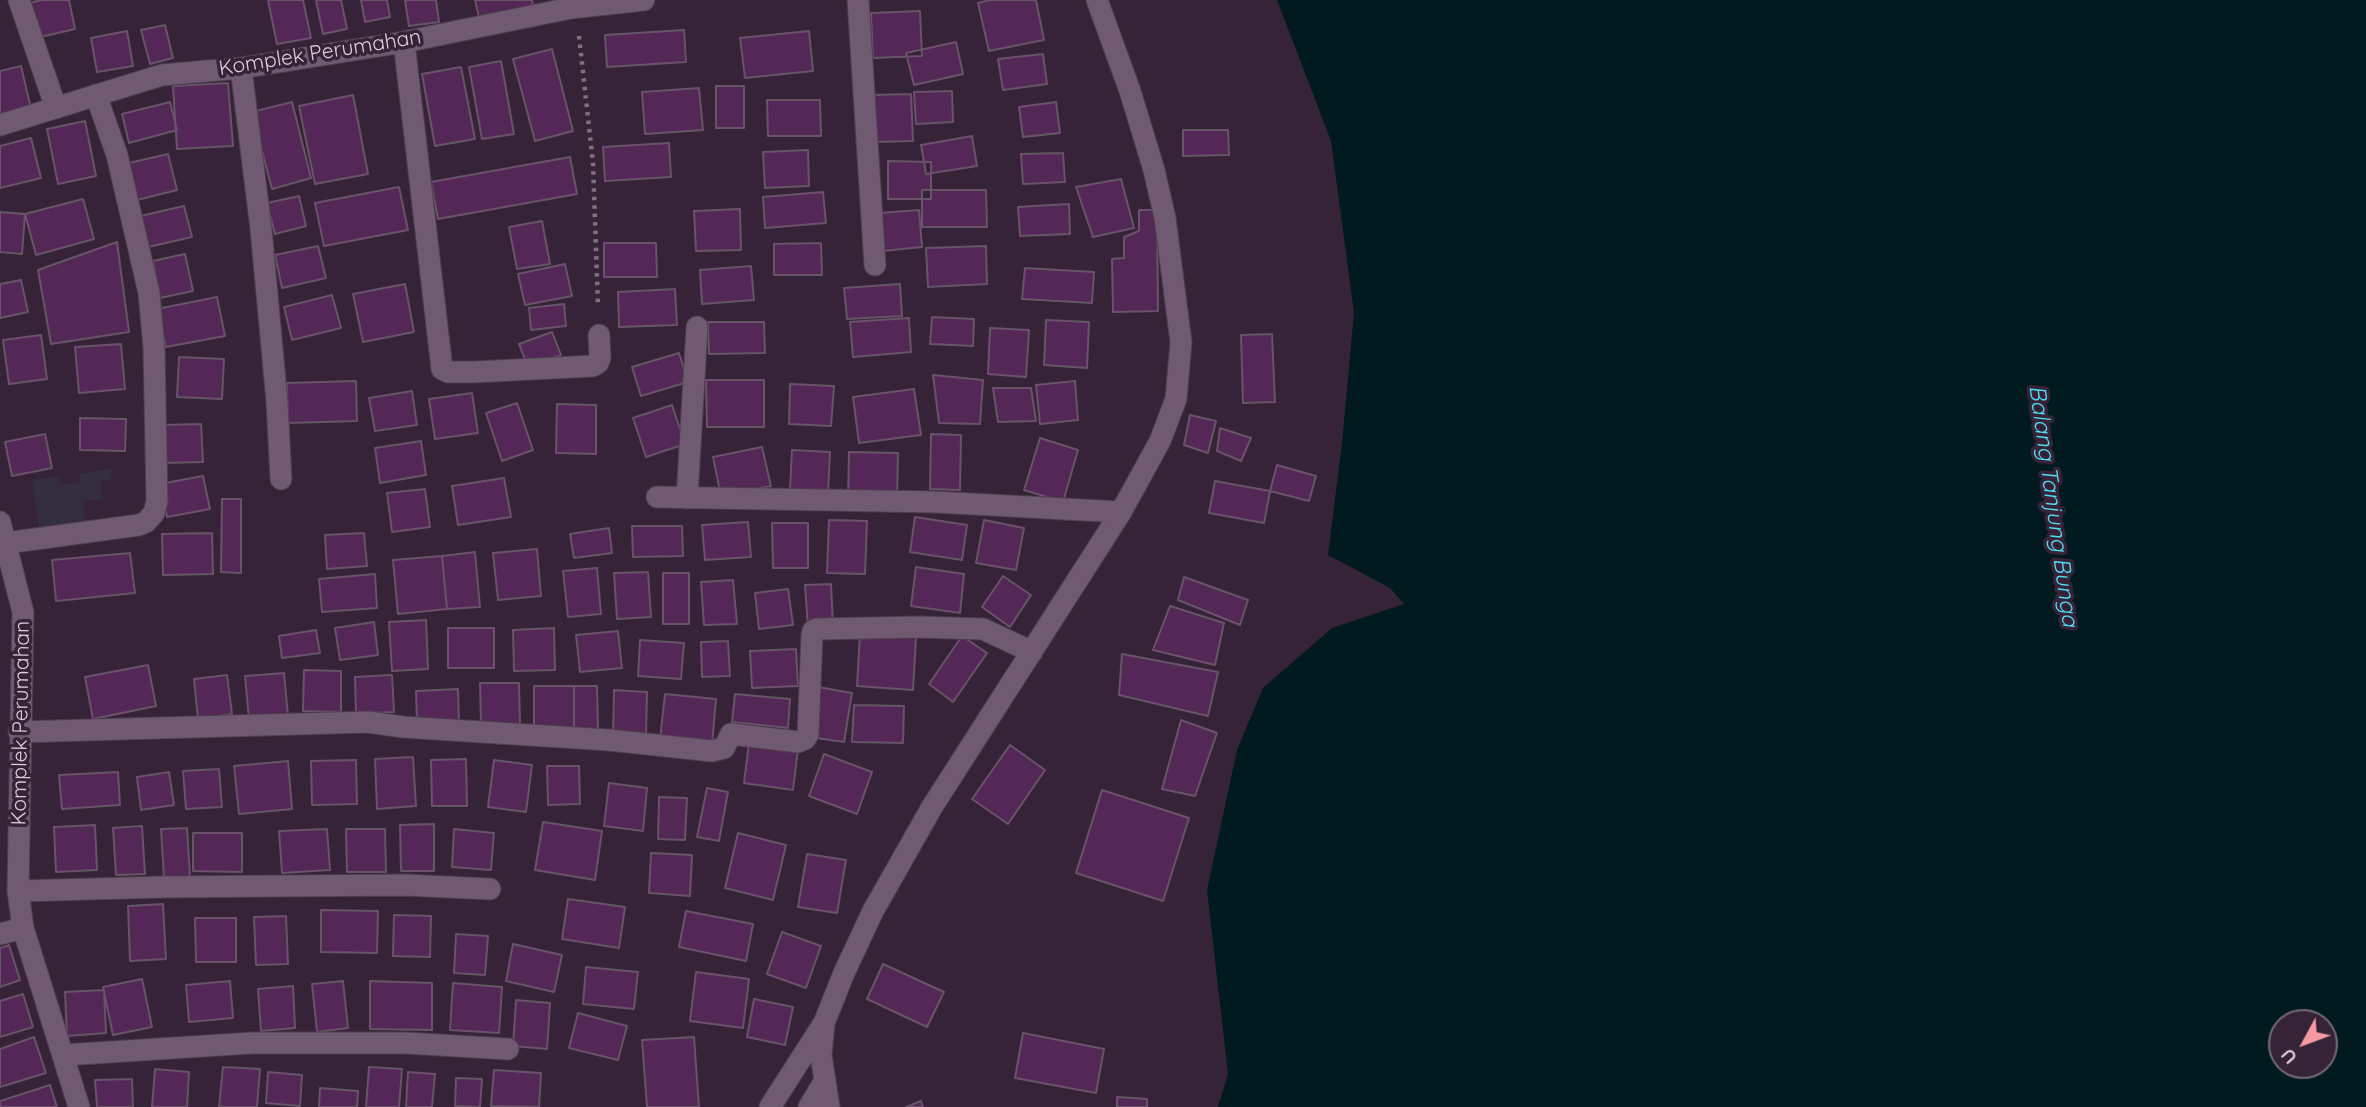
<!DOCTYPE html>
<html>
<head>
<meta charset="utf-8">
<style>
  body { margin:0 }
  #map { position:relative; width:2366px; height:1107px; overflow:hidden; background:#362337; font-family:Quicksand,sans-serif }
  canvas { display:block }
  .north { position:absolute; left:2268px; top:1009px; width:70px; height:70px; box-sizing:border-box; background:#362337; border:2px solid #786879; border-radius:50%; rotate:229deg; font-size:19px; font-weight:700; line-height:28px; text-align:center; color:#dccfdc }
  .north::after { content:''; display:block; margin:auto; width:24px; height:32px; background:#f49aa2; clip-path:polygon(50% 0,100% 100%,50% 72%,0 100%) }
</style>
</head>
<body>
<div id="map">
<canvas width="2366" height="1107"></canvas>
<div class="north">U</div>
</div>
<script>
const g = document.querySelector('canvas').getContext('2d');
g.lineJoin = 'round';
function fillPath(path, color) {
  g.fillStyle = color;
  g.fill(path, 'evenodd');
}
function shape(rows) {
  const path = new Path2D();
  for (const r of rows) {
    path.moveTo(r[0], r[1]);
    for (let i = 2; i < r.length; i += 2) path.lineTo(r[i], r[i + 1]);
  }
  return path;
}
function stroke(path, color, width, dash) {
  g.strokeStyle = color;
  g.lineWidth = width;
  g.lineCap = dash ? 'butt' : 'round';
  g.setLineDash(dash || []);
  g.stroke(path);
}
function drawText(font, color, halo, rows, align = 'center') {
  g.font = font + ' Quicksand,sans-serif';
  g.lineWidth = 7;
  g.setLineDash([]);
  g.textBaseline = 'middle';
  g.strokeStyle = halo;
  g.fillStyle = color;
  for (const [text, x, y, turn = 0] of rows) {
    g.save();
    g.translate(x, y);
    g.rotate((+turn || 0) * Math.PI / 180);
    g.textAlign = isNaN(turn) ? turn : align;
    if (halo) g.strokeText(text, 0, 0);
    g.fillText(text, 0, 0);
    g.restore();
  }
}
fillPath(shape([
  [112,469,111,480,101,480,102,499,83,501,85,522,39,528,32,480,59,476,60,484,80,483,80,474]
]), '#332f40');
fillPath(shape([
  [1277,0,2366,0,2366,1107,1218,1107,1228,1074,1207,890,1237,750,1263,688,1332,628,1404,604,1390,588,1328,555,1342,443,1354,313,1331,141],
  [2282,1023,2324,1023,2324,1065,2282,1065]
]), '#001a1f');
const building = shape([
  [42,0,69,0,75,29,36,38,28,3,42,0],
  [268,0,303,0,311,38,277,44,268,0],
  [316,0,341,0,347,29,323,34,316,0],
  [361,0,387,0,390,17,365,22,361,0],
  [405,0,436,0,439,22,409,26,405,0],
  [475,0,532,0,534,11,480,22,475,0],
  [990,0,1036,0,1044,40,989,51,978,3,990,0],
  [920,11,922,56,873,58,871,13,920,11],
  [165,25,173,58,150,64,141,30,165,25],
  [684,30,686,62,607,67,605,35,684,30],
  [127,31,133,66,97,72,91,38,127,31],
  [809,31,813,71,745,78,740,38,809,31],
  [956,42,963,74,914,85,906,53,956,42],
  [552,49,573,131,535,141,513,59,552,49],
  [1043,54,1047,84,1003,90,998,59,1043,54],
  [501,61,514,134,482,139,469,67,501,61],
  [21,66,31,109,0,116,0,71,21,66],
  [461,67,475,139,435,146,422,74,461,67],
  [228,83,233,146,177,149,173,86,228,83],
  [716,86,744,86,744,128,716,128,716,86],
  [699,88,703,130,645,134,642,92,699,88],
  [952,91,953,122,916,124,914,92,952,91],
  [911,94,913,141,873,142,872,95,911,94],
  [353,95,368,174,315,184,299,106,353,95],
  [767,100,820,100,821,136,768,136,767,100],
  [170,102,177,130,129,143,122,114,170,102],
  [292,102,311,178,272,189,252,112,292,102],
  [1056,102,1060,133,1023,137,1019,107,1056,102],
  [85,121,96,176,58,184,47,129,85,121],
  [1183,130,1228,130,1229,155,1183,156,1183,130],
  [972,136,977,166,926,174,921,145,972,136],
  [31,138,41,178,0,188,0,146,31,138],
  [669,143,671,177,605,181,603,147,669,143],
  [808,150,809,186,765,188,763,152,808,150],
  [1063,153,1065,182,1023,184,1021,154,1063,153],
  [168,154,177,190,137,200,129,163,168,154],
  [570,157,577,194,438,219,431,182,570,157],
  [888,161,931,162,931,199,888,199,888,161],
  [1121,179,1134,228,1093,237,1076,187,1121,179],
  [399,187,408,230,324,246,315,203,399,187],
  [922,190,986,190,987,227,922,227,922,190],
  [823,192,826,223,765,228,763,197,823,192],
  [299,196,306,226,275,234,267,203,299,196],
  [83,199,94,239,36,255,25,214,83,199],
  [1069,204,1070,234,1020,236,1018,207,1069,204],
  [184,206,192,237,144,248,136,217,184,206],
  [740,209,741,250,696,251,694,211,740,209],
  [919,210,922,247,883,251,879,213,919,210],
  [1139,210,1157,210,1158,311,1113,312,1112,259,1124,258,1124,237,1139,231,1139,210],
  [0,212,25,214,22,254,0,252,0,212],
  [542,221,550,264,517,269,509,227,542,221],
  [117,242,129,332,51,344,38,270,117,242],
  [604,243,656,243,657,277,604,277,604,243],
  [821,243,822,275,774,275,774,244,821,243],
  [318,246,326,278,282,288,275,255,318,246],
  [986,246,987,284,928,287,926,248,986,246],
  [185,254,193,291,160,298,153,261,185,254],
  [565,264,572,296,525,305,518,274,565,264],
  [751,266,754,300,702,304,700,270,751,266],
  [1025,268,1094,272,1092,303,1022,299,1025,268],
  [21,280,28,312,0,318,0,284,21,280],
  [405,284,414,332,363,342,353,294,405,284],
  [900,284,902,316,847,319,844,288,900,284],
  [675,289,677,325,619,327,618,292,675,289],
  [332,295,341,328,292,340,284,307,332,295],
  [217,297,225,336,166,347,157,309,217,297],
  [564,304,566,326,531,330,529,308,564,304],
  [932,317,974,319,973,346,930,344,932,317],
  [909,318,911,352,853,357,850,322,909,318],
  [1046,320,1089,322,1087,368,1044,365,1046,320],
  [708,322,764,322,765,353,709,354,708,322],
  [990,328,1029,330,1026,377,988,374,990,328],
  [552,332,561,355,528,367,519,344,552,332],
  [1272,334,1275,402,1243,403,1241,335,1272,334],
  [41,335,47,379,9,384,3,340,41,335],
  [121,344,125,389,79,393,75,347,121,344],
  [679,353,688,382,641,396,632,367,679,353],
  [179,357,224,359,222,399,177,397,179,357],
  [933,375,983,380,980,424,939,423,933,375],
  [706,380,764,380,764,427,707,427,706,380],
  [356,381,357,421,288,423,287,383,356,381],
  [1075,381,1078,420,1040,424,1036,385,1075,381],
  [790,384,834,386,831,426,789,424,790,384],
  [993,388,1031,388,1036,421,998,422,993,388],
  [914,389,921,435,859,443,853,397,914,389],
  [412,391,417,425,375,431,369,398,412,391],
  [472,393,478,433,435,439,429,399,472,393],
  [517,403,533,450,502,461,486,413,517,403],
  [557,404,596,405,596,454,556,453,557,404],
  [672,405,685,444,646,457,633,418,672,405],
  [1190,415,1216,421,1208,453,1184,445,1190,415],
  [80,418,126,419,125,451,80,450,80,418],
  [201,424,203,462,164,463,163,425,201,424],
  [1220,428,1251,438,1241,461,1217,451,1220,428],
  [45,434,52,468,12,476,5,442,45,434],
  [931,434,961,435,960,490,930,489,931,434],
  [1040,438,1078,450,1063,502,1024,490,1040,438],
  [421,441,426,475,380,483,375,448,421,441],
  [762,447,771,486,721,496,713,457,762,447],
  [792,450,830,452,828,493,790,490,792,450],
  [849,452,898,453,897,500,848,499,849,452],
  [1277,465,1316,476,1309,501,1270,491,1277,465],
  [203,476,210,509,167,517,160,484,203,476],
  [504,478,511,517,458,525,452,486,504,478],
  [1215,481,1270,491,1264,523,1209,513,1215,481],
  [425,489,430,527,392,532,387,493,425,489],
  [222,499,241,499,241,573,221,572,222,499],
  [915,517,967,525,962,560,910,552,915,517],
  [829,520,867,521,865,574,827,573,829,520],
  [984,520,1024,528,1016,570,976,563,984,520],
  [748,522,751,557,705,560,702,525,748,522],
  [772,523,808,523,808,568,773,568,772,523],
  [632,526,682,526,683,556,633,557,632,526],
  [609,528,612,553,574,558,570,534,609,528],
  [212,533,213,574,163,575,162,534,212,533],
  [364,533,367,566,327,569,325,535,364,533],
  [537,549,541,596,498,600,493,553,537,549],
  [475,552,480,607,447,609,442,556,475,552],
  [130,553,135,593,56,601,52,560,130,553],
  [442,556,447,609,398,614,393,560,442,556],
  [916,567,964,574,960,613,911,606,916,567],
  [597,568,601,614,568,617,563,571,597,568],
  [648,572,651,617,617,619,614,573,648,572],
  [663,573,689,573,689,624,663,624,663,573],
  [375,574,377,608,322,612,319,579,375,574],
  [1003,576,1031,595,1010,627,982,607,1003,576],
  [1184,577,1248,600,1240,625,1178,600,1184,577],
  [733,580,737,624,704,625,701,582,733,580],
  [831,584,833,626,808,627,805,585,831,584],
  [788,589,793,625,759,629,755,593,788,589],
  [1170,606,1224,623,1215,665,1153,650,1170,606],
  [426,620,428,669,392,671,389,622,426,620],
  [374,622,378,655,340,660,335,628,374,622],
  [448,628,494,628,494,668,448,668,448,628],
  [554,628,555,670,514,671,513,630,554,628],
  [316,630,320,653,282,658,279,636,316,630],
  [618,631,622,668,580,672,576,635,618,631],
  [860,633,916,637,913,690,857,686,860,633],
  [962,636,987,653,953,702,929,684,962,636],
  [640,640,684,643,681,679,638,676,640,640],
  [728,641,730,676,702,677,701,642,728,641],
  [796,649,798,686,752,688,750,651,796,649],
  [1122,654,1218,672,1208,716,1119,695,1122,654],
  [148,665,156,706,93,719,85,677,148,665],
  [304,670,341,671,341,712,303,711,304,670],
  [284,673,288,716,249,719,245,676,284,673],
  [227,675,232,714,198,719,194,679,227,675],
  [392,675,394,712,356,714,355,677,392,675],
  [480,683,519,683,520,724,481,725,480,683],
  [534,686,574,686,574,729,534,730,534,686],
  [574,686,597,686,598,729,574,729,574,686],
  [818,687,852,693,844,742,810,737,818,687],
  [458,689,459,724,417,725,416,691,458,689],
  [614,690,647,692,646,736,613,735,614,690],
  [665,694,716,699,712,745,660,739,665,694],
  [735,694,790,699,788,728,732,722,735,694],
  [854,705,904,706,903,743,852,742,854,705],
  [1181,720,1217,733,1195,796,1162,789,1181,720],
  [749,743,798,749,793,790,744,783,749,743],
  [1010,745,1045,770,1008,824,972,799,1010,745],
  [824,754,872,772,857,814,809,796,824,754],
  [413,757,416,806,377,809,375,759,413,757],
  [466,759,467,806,432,806,431,760,466,759],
  [356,760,357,804,312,805,311,761,356,760],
  [494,760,532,765,526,812,488,807,494,760],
  [288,761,292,809,239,814,234,766,288,761],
  [547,766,579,766,580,804,548,805,547,766],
  [219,769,222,807,186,809,183,771,219,769],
  [118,772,120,805,62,809,59,775,118,772],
  [169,772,174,805,141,810,137,777,169,772],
  [609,783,647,788,643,831,604,826,609,783],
  [707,788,728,792,719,841,697,837,707,788],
  [1102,790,1189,818,1163,901,1076,873,1102,790],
  [659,797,687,798,685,840,658,839,659,797],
  [543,822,602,831,595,880,535,870,543,822],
  [434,824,434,871,401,871,400,825,434,824],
  [95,825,97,870,56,872,54,827,95,825],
  [142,826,145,874,116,875,113,828,142,826],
  [187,828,190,877,164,878,161,829,187,828],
  [327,829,330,870,282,873,279,831,327,829],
  [346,829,385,829,386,872,347,872,346,829],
  [454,829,494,833,491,870,452,867,454,829],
  [193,833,242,833,242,872,193,871,193,833],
  [738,833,786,845,773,900,725,888,738,833],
  [651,853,692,855,690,896,649,893,651,853],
  [807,854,846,860,837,913,798,907,807,854],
  [568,899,625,907,619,948,562,939,568,899],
  [163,904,166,959,130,961,128,906,163,904],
  [321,910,378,911,377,953,321,952,321,910],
  [686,911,753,924,746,961,679,947,686,911],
  [394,915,431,916,430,957,393,956,394,915],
  [286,916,288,964,256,965,254,917,286,916],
  [195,918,236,918,236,962,196,962,195,918],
  [782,932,821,946,806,988,767,974,782,932],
  [456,934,488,936,485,975,454,973,456,934],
  [513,944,562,955,554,992,506,981,513,944],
  [9,945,20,980,0,987,0,948,9,945],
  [883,964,944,992,927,1027,867,999,883,964],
  [586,967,638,972,634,1009,583,1004,586,967],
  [696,972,749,979,743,1028,690,1021,696,972],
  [142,979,152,1027,113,1035,103,987,142,979],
  [230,981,233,1018,189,1022,186,985,230,981],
  [343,981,348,1028,317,1032,312,984,343,981],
  [370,981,432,983,432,1030,370,1029,370,981],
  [453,983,502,987,499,1033,450,1030,453,983],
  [293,986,295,1028,261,1031,258,989,293,986],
  [104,990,106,1033,67,1036,65,992,104,990],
  [23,994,33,1027,0,1037,0,1001,23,994],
  [754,999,793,1007,785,1045,747,1037,754,999],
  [516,1000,550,1003,547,1049,513,1046,516,1000],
  [578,1013,627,1026,618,1060,569,1048,578,1013],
  [1023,1033,1104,1049,1096,1093,1015,1078,1023,1033],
  [34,1037,46,1073,0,1087,0,1049,34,1037],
  [694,1037,699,1107,647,1107,642,1040,694,1037],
  [223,1067,260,1069,257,1107,219,1107,223,1067],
  [369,1067,402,1069,399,1107,366,1107,369,1067],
  [155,1069,189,1072,187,1107,152,1107,155,1069],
  [494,1070,541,1073,539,1107,491,1106,494,1070],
  [268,1072,302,1075,300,1106,266,1103,268,1072],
  [408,1072,435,1074,432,1107,406,1107,408,1072],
  [456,1078,482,1079,480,1107,455,1106,456,1078],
  [132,1079,133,1107,97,1107,95,1080,132,1079],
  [50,1085,57,1107,0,1107,0,1101,50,1085],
  [320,1088,358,1091,357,1107,319,1107,320,1088],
  [1117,1097,1147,1099,1147,1107,1117,1107,1117,1097],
  [921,1101,923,1107,906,1107,921,1101]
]);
fillPath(building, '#532856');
stroke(building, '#685369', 2);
const street = shape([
  [19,0,56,108],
  [858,0,875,265],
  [404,42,442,369,448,372,474,372,593,366,598,363,600,358,599,335],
  [241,68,261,229,277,402,281,479],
  [0,125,162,75,241,68,404,42,571,8,644,0],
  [657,497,935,502,1121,512],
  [687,498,697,327],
  [0,522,23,612,18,891,23,928,79,1107],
  [6,543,139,525,146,522,154,513,157,501,154,348,149,293,117,155,96,95],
  [19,732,368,722,403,727,609,740,712,751,724,748,731,734,798,742,805,739,808,734,812,635,813,631,817,629,920,627,983,629,1032,652],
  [18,891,163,887,405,885,490,889],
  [0,934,23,928],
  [63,1055,252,1043,405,1043,508,1049],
  [770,1107,822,1026],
  [809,1107,824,1082],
  [829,1107,821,1055,824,1023,844,973,873,911,932,807,1121,512,1160,441,1176,399,1181,342,1165,218,1154,170,1130,91,1097,0]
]);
stroke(street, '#4f3e4f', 23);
stroke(shape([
  [579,36,593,163,598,307]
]), '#807080', 4.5, [3.5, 5]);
stroke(street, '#705a71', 21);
drawText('21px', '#dccfdc', '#362337', [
  ["Komplek Perumahan",320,53,-9],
  ["Komplek Perumahan",21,723,-89]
]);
drawText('italic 23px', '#4fdef4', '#362337', [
  ["Balang Tanjung Bunga",2053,506,82]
]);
</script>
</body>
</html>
